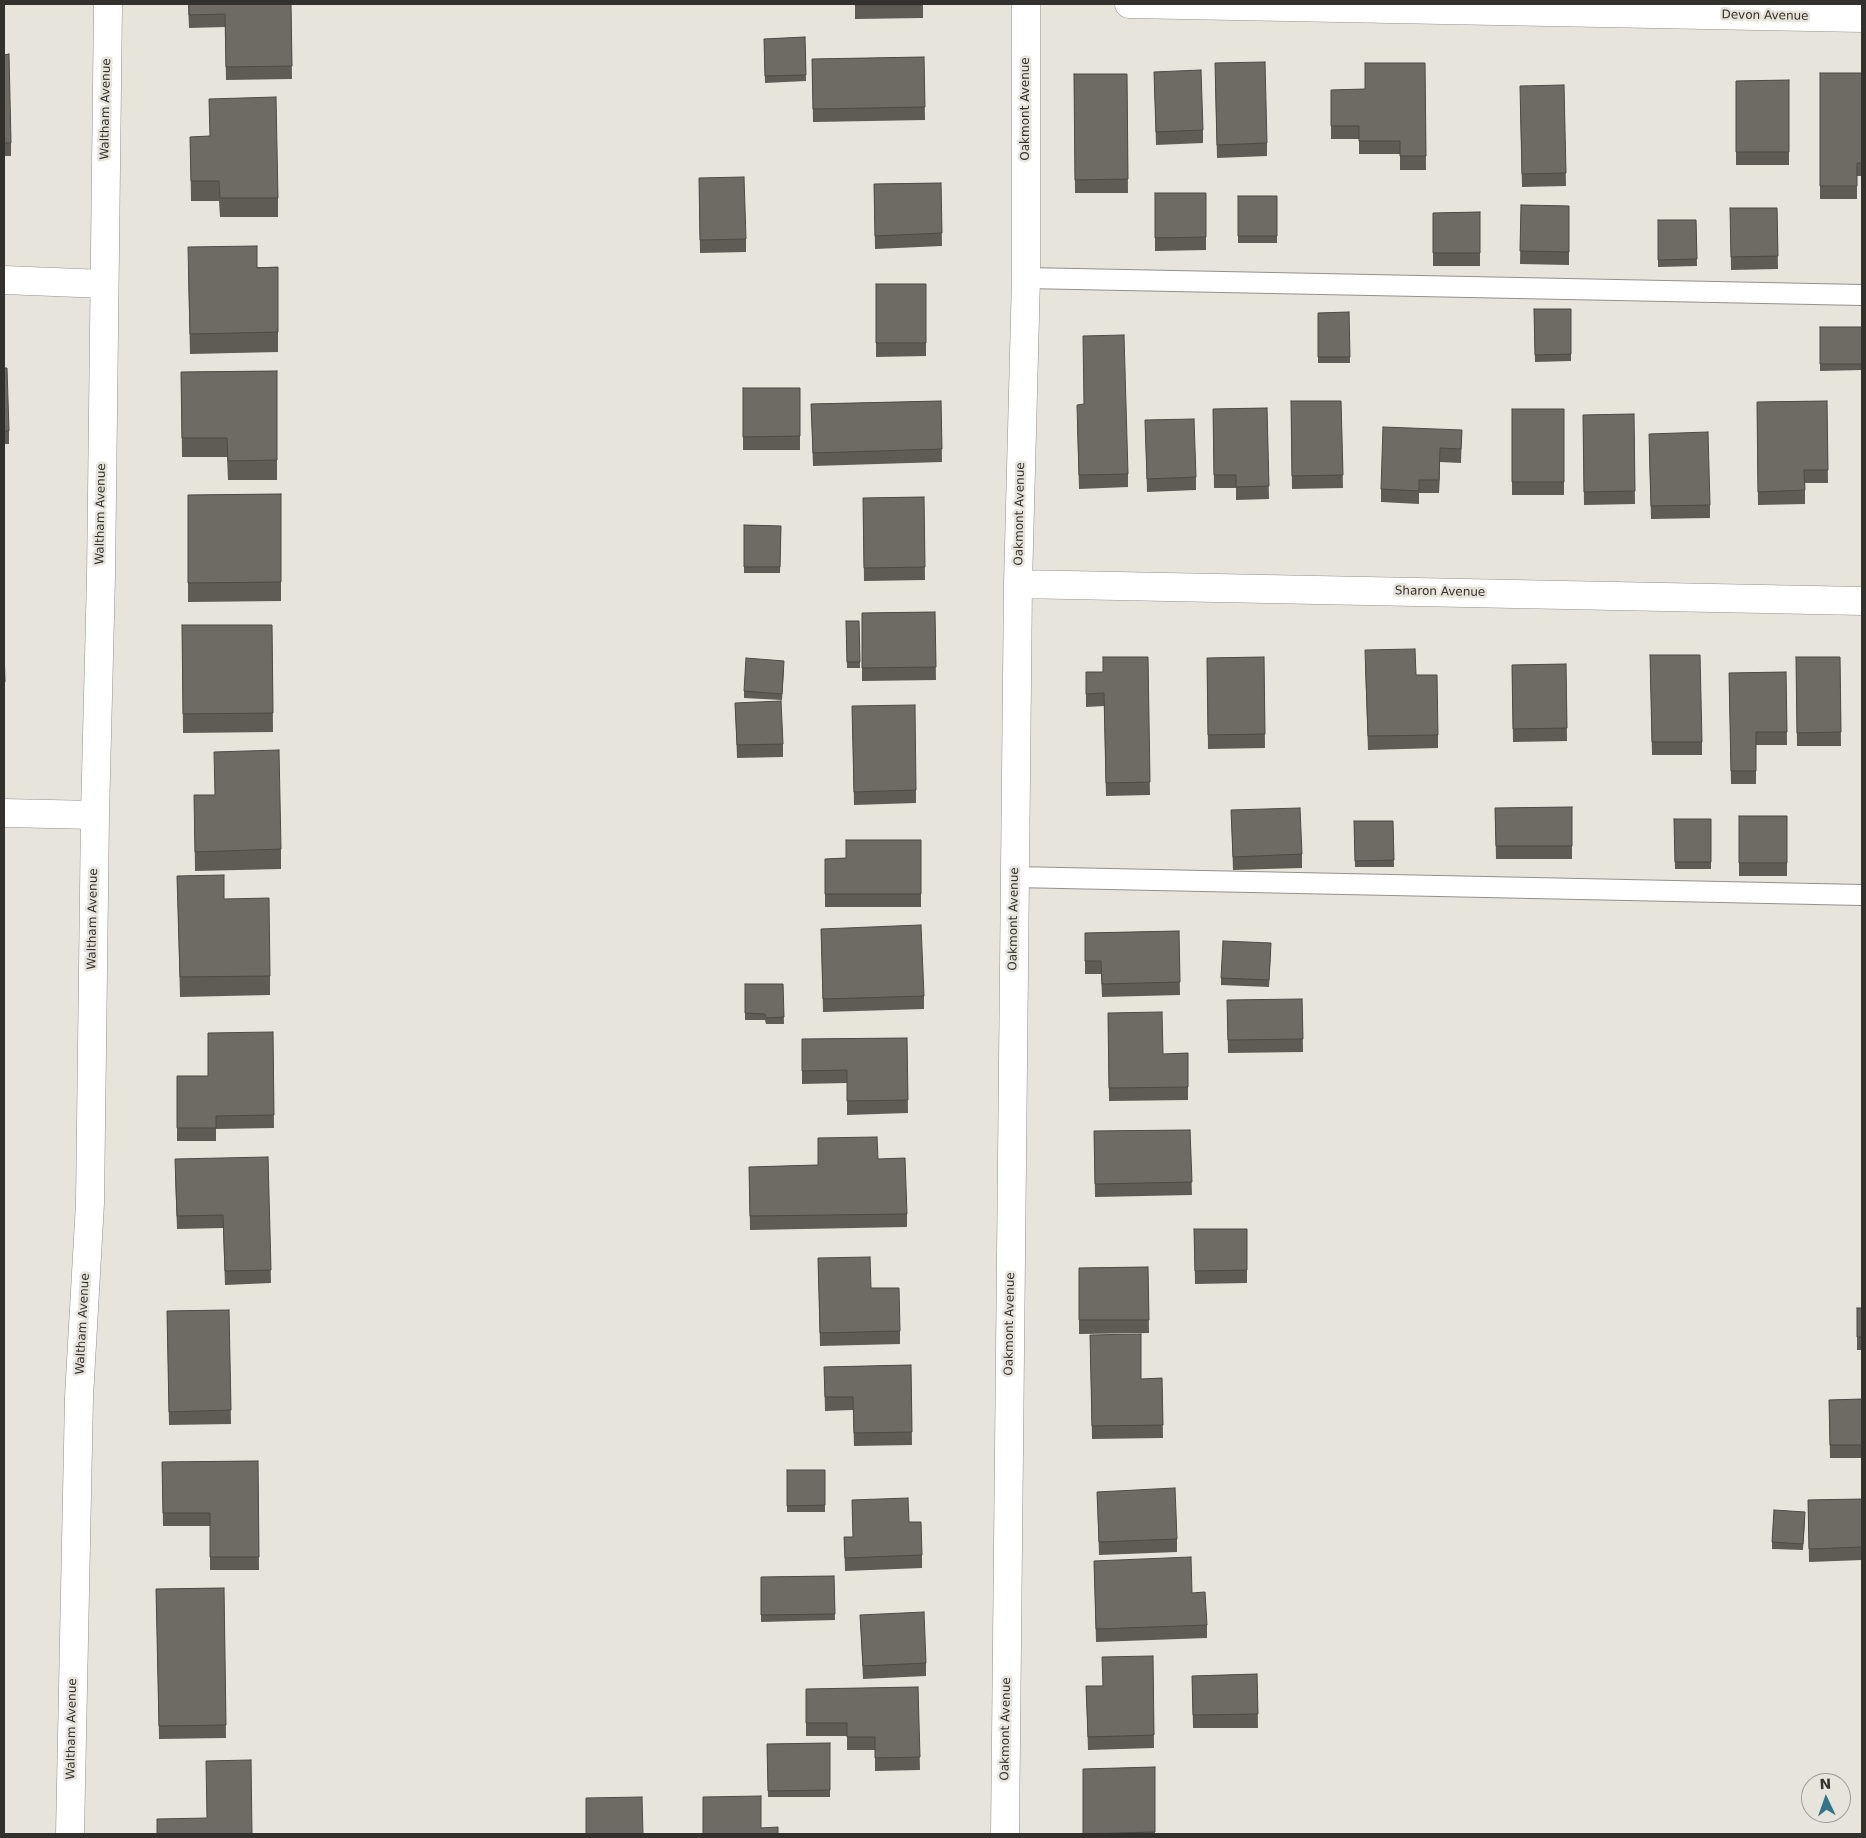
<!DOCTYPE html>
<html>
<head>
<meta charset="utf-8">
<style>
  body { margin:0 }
  #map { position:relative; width:1866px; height:1838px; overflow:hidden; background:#e7e4dc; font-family:"DejaVu Sans",sans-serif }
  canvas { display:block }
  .frame { position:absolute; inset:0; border:5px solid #32312d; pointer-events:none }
  .north { position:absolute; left:1801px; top:1773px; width:50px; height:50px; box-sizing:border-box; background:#e7e4dc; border:1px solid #9f9c96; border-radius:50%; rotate:357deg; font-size:14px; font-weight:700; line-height:20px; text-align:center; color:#32312d }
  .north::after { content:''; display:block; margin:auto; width:18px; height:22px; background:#347488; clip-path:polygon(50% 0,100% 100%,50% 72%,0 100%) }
</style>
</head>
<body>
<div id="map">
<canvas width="1866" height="1838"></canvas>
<div class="frame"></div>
<div class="north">N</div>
</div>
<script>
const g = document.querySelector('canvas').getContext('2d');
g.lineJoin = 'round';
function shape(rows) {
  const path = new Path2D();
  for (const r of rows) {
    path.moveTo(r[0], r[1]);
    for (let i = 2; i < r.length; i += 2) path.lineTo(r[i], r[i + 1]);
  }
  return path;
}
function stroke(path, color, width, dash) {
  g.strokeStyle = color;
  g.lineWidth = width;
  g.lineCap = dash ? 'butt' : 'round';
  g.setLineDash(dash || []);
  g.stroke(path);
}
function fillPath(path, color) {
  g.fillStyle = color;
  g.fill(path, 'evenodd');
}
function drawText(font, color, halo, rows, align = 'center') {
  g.font = font + ' "DejaVu Sans",sans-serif';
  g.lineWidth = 5;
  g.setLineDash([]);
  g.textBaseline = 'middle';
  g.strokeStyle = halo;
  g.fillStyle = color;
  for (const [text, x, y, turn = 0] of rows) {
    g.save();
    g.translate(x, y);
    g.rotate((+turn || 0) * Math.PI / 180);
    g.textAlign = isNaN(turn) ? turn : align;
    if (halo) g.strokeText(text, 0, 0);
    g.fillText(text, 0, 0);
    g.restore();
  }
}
const lane = shape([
  [1026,278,1862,295],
  [1015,877,1862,895]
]);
const street = shape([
  [1129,4,1862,18],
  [4,280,104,284],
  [1018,584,1862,601],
  [4,813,95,815],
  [70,1834,79,1397,90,1203,95,815,101,577,108,4],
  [1005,1834,1018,584,1026,278,1026,4]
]);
stroke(lane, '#939189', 22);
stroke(street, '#939189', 29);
stroke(lane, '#fff', 20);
stroke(street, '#fff', 28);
fillPath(shape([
  [188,4,291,4,292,79,226,80,225,27,189,28],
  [855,4,923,4,923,18,855,19],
  [805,37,806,81,765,83,764,39],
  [4,55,11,143,11,156,4,156],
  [924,57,925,120,813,122,812,59],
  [1425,63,1426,170,1400,170,1400,154,1359,154,1359,139,1331,139,1331,90,1365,89],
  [1154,72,1203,130,1203,143,1156,145],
  [1820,73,1862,73,1862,176,1857,176,1857,199,1820,199],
  [1074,74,1127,74,1128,193,1075,193],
  [1215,76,1267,143,1267,156,1217,158],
  [1789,80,1789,165,1736,165,1736,81],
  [1564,85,1566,186,1522,187,1520,99],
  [209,99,278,198,278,217,220,217,219,201,191,201,190,137,210,136],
  [699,178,746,239,746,252,700,253],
  [941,183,942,246,875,249,874,184],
  [1155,193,1206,193,1206,250,1155,251],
  [1238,196,1277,196,1277,243,1238,243],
  [1521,205,1569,206,1569,265,1520,264],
  [1730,208,1777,208,1778,269,1731,270],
  [1480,212,1480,266,1433,266,1433,213],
  [1658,220,1696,220,1697,266,1658,267],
  [188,267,278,267,278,352,190,354],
  [876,284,926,284,926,356,876,357],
  [1534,309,1571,309,1571,361,1535,362],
  [1349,312,1350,363,1318,363,1318,313],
  [1820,327,1862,327,1862,370,1820,371],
  [4,368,9,431,9,444,4,444],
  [277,371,277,480,228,480,227,457,182,457,181,372],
  [743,388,800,388,800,450,743,450],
  [941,401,942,462,813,466,811,404],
  [1341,401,1343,488,1292,489,1291,415],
  [1827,401,1828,483,1805,483,1805,504,1758,505,1757,402],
  [1267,408,1269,499,1236,500,1236,488,1214,488,1213,409],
  [1512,409,1564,409,1564,495,1512,495],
  [1634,414,1635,504,1584,505,1583,415],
  [1077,418,1128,474,1128,487,1079,489],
  [1145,420,1196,477,1196,490,1147,492],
  [1462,430,1461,463,1440,462,1439,493,1419,493,1419,504,1381,502,1381,489],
  [1649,447,1710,505,1710,518,1651,519],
  [281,494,281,601,188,602,188,495],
  [924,497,925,580,864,581,863,498],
  [744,525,781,526,780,573,744,573],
  [935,612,936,680,862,681,862,613],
  [846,621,859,621,860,668,847,668],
  [182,625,272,625,273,732,183,733],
  [4,646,5,682,5,702,4,702],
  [1650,655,1702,742,1702,755,1652,755],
  [1148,657,1150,795,1106,796,1104,706,1086,707,1086,685,1103,672],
  [1264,657,1265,748,1208,749,1207,658],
  [1796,657,1840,657,1841,746,1797,746],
  [1365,663,1416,675,1438,735,1438,748,1368,750],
  [1566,664,1567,741,1513,742,1512,665],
  [784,668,782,700,744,698,744,691],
  [1786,672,1787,745,1756,745,1756,784,1731,784,1729,673],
  [735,703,783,744,783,757,737,758],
  [852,706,916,790,916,803,854,805],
  [194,795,214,795,281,849,281,869,195,871],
  [1572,807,1572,859,1496,859,1495,808],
  [1231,810,1302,854,1302,868,1233,870],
  [1739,816,1787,816,1787,876,1739,876],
  [1674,819,1711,819,1711,869,1675,869],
  [1354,821,1393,821,1394,867,1355,867],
  [921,840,921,907,825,907,825,859,846,858],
  [177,876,224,899,270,976,270,995,180,997],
  [821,929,924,996,924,1009,823,1012],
  [1179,931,1180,995,1102,997,1101,974,1085,974,1085,933],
  [1271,950,1269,987,1221,985,1221,978],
  [745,984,783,984,784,1024,766,1024,765,1020,745,1020],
  [1302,999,1303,1052,1228,1053,1227,1013],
  [1108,1013,1163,1054,1188,1053,1188,1100,1109,1101],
  [273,1032,274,1128,216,1129,216,1141,177,1141,177,1076,208,1076],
  [907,1038,908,1113,847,1115,847,1083,802,1084,802,1039],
  [1190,1130,1192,1195,1095,1197,1094,1131],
  [268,1157,271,1283,225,1285,223,1228,177,1229,175,1173],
  [878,1159,907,1214,907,1227,750,1230,749,1167,818,1165],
  [1194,1229,1247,1229,1247,1283,1195,1284],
  [818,1258,871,1288,900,1331,900,1344,820,1346],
  [1148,1267,1149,1333,1079,1334,1079,1268],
  [1857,1308,1862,1308,1862,1350,1857,1350],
  [229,1310,231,1424,169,1425,167,1311],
  [1090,1335,1141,1379,1162,1378,1163,1438,1092,1439],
  [911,1365,912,1445,854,1446,853,1410,825,1411,824,1367],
  [1862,1399,1862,1458,1830,1458,1829,1400],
  [258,1461,259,1570,210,1570,210,1526,163,1526,162,1462],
  [787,1470,825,1470,825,1512,787,1512],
  [1097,1492,1177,1539,1177,1552,1099,1555],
  [1862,1499,1862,1560,1809,1562,1808,1500],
  [852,1500,909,1522,922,1555,922,1568,845,1571,844,1537,853,1537],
  [1805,1519,1803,1550,1772,1549,1772,1542],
  [1094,1561,1192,1593,1207,1625,1207,1638,1096,1642],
  [834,1576,835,1620,761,1622,761,1577],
  [224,1588,226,1738,159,1739,156,1589],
  [860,1615,926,1663,926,1676,863,1679],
  [1153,1656,1154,1748,1088,1750,1086,1686,1102,1686],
  [1257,1674,1258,1728,1193,1728,1192,1676],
  [918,1687,920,1770,875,1771,875,1750,847,1750,847,1736,806,1736,806,1689],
  [830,1743,830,1797,768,1797,767,1744],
  [1155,1767,1155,1834,1083,1834,1083,1769]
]), '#5f5c56');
fillPath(shape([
  [1440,448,1440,462,1439,493,1439,480]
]), '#4d4b46');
const building = shape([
  [189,4,291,4,292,66,226,67,225,14,189,15,189,4],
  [855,4,923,4,923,5,855,5,855,4],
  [805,37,806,75,765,76,764,39,805,37],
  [9,54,11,143,4,143,4,55,9,54],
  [924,57,925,107,813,109,812,59,924,57],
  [1265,62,1267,143,1217,145,1215,63,1265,62],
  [1365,63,1425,63,1426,156,1400,156,1400,141,1359,141,1359,126,1331,126,1331,90,1365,89,1365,63],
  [1201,70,1203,130,1156,132,1154,72,1201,70],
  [1820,73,1862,73,1862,163,1857,163,1857,186,1820,186,1820,73],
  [1074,74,1127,74,1128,179,1075,180,1074,74],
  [1789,80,1789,152,1736,152,1736,81,1789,80],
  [1564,85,1566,173,1522,174,1520,86,1564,85],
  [276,97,278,198,220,198,219,181,191,181,190,137,210,136,209,99,276,97],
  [744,177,746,239,700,240,699,178,744,177],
  [941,183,942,233,875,236,874,184,941,183],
  [1155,193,1206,193,1206,237,1155,238,1155,193],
  [1238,196,1277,196,1277,236,1238,236,1238,196],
  [1521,205,1569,206,1569,252,1520,251,1521,205],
  [1730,208,1777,208,1778,256,1731,257,1730,208],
  [1480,212,1480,253,1433,253,1433,213,1480,212],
  [1658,220,1696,220,1697,259,1658,260,1658,220],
  [257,246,257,268,278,267,278,332,190,334,188,247,257,246],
  [876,284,926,284,926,343,876,343,876,284],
  [1534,309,1571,309,1571,354,1535,355,1534,309],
  [1349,312,1350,357,1318,357,1318,313,1349,312],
  [1820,327,1862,327,1862,364,1820,364,1820,327],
  [1124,335,1128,474,1079,475,1077,405,1084,404,1083,336,1124,335],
  [4,368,7,368,9,431,4,431,4,368],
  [277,371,277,460,228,461,227,438,182,438,181,372,277,371],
  [743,388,800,388,800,436,743,437,743,388],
  [941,401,942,449,813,453,811,404,941,401],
  [1291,401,1341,401,1343,475,1292,476,1291,401],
  [1827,401,1828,470,1804,470,1805,490,1758,492,1757,402,1827,401],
  [1267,408,1269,486,1236,487,1236,475,1214,475,1213,409,1267,408],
  [1512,409,1564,409,1564,482,1512,482,1512,409],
  [1634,414,1635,491,1584,492,1583,415,1634,414],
  [1194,419,1196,477,1147,479,1145,420,1194,419],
  [1383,427,1462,430,1461,449,1440,448,1439,480,1419,480,1419,491,1381,489,1383,427],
  [1708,432,1710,505,1651,506,1649,434,1708,432],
  [281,494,281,582,188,583,188,495,281,494],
  [924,497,925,567,864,568,863,498,924,497],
  [744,525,781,526,780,567,744,567,744,525],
  [935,612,936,667,862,668,862,613,935,612],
  [846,621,859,621,860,662,847,662,846,621],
  [182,625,272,625,273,713,183,714,182,625],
  [4,646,5,682,4,682,4,646],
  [1415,649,1416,675,1437,675,1438,735,1368,736,1365,650,1415,649],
  [1650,655,1700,655,1702,742,1652,742,1650,655],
  [1103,657,1148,657,1150,782,1106,783,1104,693,1086,694,1086,672,1103,672,1103,657],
  [1264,657,1265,734,1208,735,1207,658,1264,657],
  [1796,657,1840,657,1841,732,1797,733,1796,657],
  [746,658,784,661,782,694,744,691,746,658],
  [1566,664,1567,728,1513,729,1512,665,1566,664],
  [1786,672,1787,732,1756,732,1756,771,1731,771,1729,673,1786,672],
  [781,701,783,744,737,745,735,703,781,701],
  [915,705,916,790,854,792,852,706,915,705],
  [279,750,281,849,195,852,194,795,215,795,214,752,279,750],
  [1572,807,1572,846,1496,846,1495,808,1572,807],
  [1300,808,1302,854,1233,857,1231,810,1300,808],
  [1739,816,1787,816,1787,863,1739,863,1739,816],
  [1674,819,1711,819,1711,862,1675,862,1674,819],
  [1354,821,1393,821,1394,860,1355,861,1354,821],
  [846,840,921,840,921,894,825,894,825,859,846,858,846,840],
  [224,875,224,899,269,898,270,976,180,977,177,876,224,875],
  [921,925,924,996,823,999,821,929,921,925],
  [1179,931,1180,982,1102,984,1101,961,1085,961,1085,933,1179,931],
  [1223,941,1271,943,1269,980,1221,978,1223,941],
  [745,984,783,984,784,1017,766,1018,765,1014,745,1013,745,984],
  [1302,999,1303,1039,1228,1040,1227,1000,1302,999],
  [1162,1012,1163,1054,1188,1053,1188,1087,1109,1088,1108,1013,1162,1012],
  [273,1032,274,1115,216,1116,216,1128,177,1128,177,1076,208,1076,208,1033,273,1032],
  [907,1038,908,1100,847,1101,847,1070,802,1071,802,1039,907,1038],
  [1190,1130,1192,1182,1095,1184,1094,1131,1190,1130],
  [877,1137,878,1159,905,1158,907,1214,750,1216,749,1167,818,1165,818,1138,877,1137],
  [268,1157,271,1270,225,1271,223,1215,177,1216,175,1159,268,1157],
  [1194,1229,1247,1229,1247,1270,1195,1271,1194,1229],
  [870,1257,871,1288,899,1288,900,1331,820,1333,818,1258,870,1257],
  [1148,1267,1149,1320,1079,1320,1079,1268,1148,1267],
  [1857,1308,1862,1308,1862,1337,1857,1337,1857,1308],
  [229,1310,231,1410,169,1412,167,1311,229,1310],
  [1141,1334,1141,1379,1162,1378,1163,1425,1092,1426,1090,1335,1141,1334],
  [911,1365,912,1432,854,1433,853,1397,825,1397,824,1367,911,1365],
  [1862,1399,1862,1445,1830,1445,1829,1400,1862,1399],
  [258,1461,259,1557,210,1557,210,1513,163,1513,162,1462,258,1461],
  [787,1470,825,1470,825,1505,787,1506,787,1470],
  [1175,1488,1177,1539,1099,1542,1097,1492,1175,1488],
  [908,1498,909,1522,921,1522,922,1555,845,1558,844,1537,853,1537,852,1500,908,1498],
  [1862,1499,1862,1547,1809,1549,1808,1500,1862,1499],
  [1774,1510,1805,1512,1803,1544,1772,1542,1774,1510],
  [1191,1557,1192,1593,1205,1592,1207,1625,1096,1629,1094,1561,1191,1557],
  [834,1576,835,1614,761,1615,761,1577,834,1576],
  [224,1588,226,1725,159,1726,156,1589,224,1588],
  [924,1612,926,1663,863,1666,860,1615,924,1612],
  [1153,1656,1154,1735,1088,1737,1086,1686,1103,1686,1102,1657,1153,1656],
  [1257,1674,1258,1714,1193,1715,1192,1676,1257,1674],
  [918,1687,920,1757,875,1758,875,1737,847,1737,847,1723,806,1723,806,1689,918,1687],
  [830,1743,830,1790,768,1791,767,1744,830,1743],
  [251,1760,252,1834,157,1834,157,1819,207,1818,206,1761,251,1760],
  [1155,1767,1155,1832,1083,1834,1083,1769,1155,1767],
  [761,1796,761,1828,778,1827,778,1834,703,1834,703,1797,761,1796],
  [642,1797,643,1834,586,1834,586,1798,642,1797]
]);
fillPath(building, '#6e6b64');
stroke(building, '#4d4b46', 1);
drawText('12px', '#32312d', '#e7e4dc', [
  ["Devon Avenue",1765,16,1],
  ["Waltham Avenue",106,109,-89],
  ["Oakmont Avenue",1026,109,-90],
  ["Waltham Avenue",101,514,-89],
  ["Oakmont Avenue",1020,514,-89],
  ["Sharon Avenue",1440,592,1],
  ["Waltham Avenue",93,919,-89],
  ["Oakmont Avenue",1014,919,-89],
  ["Waltham Avenue",83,1324,-87],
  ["Oakmont Avenue",1010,1324,-89],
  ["Waltham Avenue",72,1729,-89],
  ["Oakmont Avenue",1006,1729,-89]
]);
</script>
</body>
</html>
